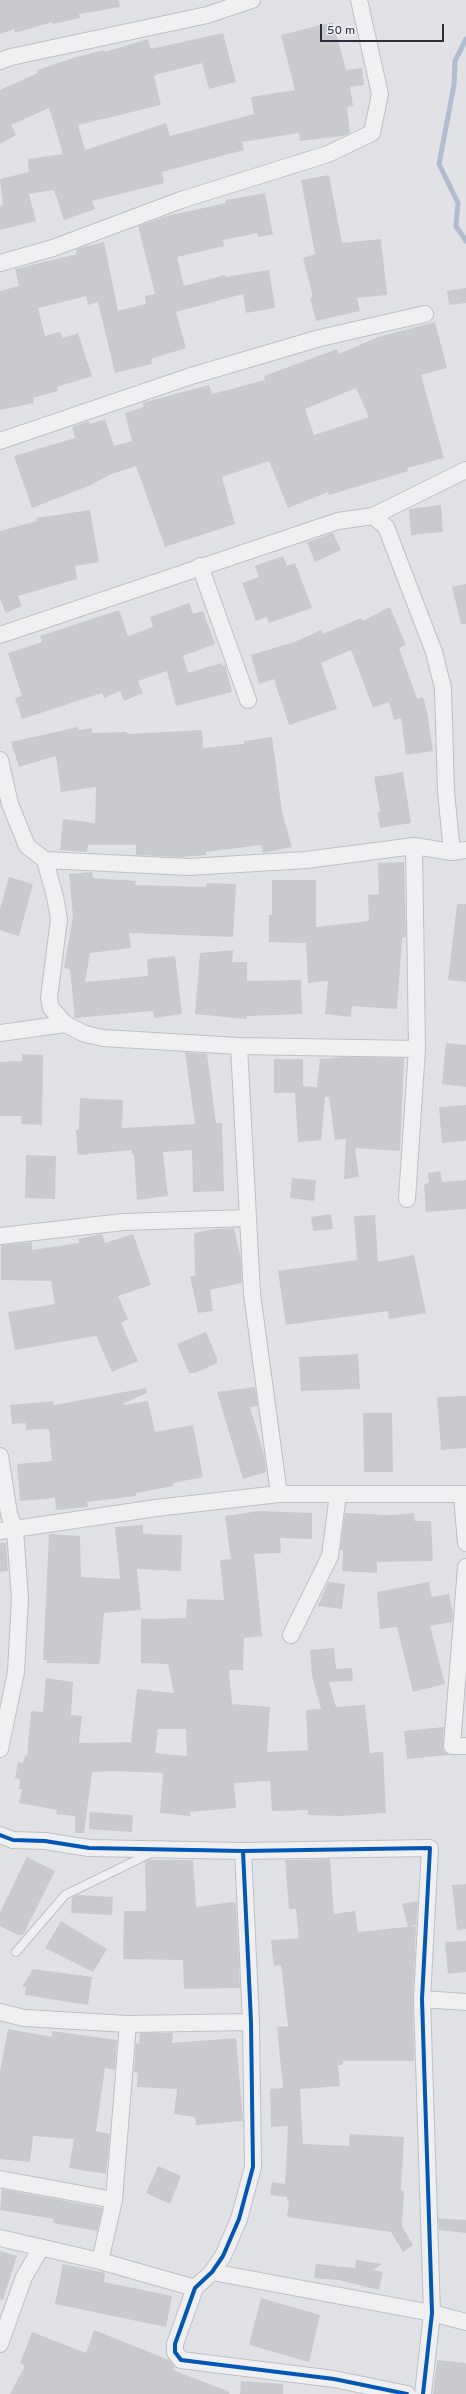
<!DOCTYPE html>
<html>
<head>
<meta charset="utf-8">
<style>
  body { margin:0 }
  #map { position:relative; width:466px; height:2394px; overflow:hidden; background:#e1e2e6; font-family:Overpass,sans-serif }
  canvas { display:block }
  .scale { position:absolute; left:320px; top:24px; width:124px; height:18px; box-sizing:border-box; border:2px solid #282e3e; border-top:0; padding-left:5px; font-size:12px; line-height:14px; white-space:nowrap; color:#282e3e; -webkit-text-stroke:3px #eef0f5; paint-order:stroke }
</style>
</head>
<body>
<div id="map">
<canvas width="466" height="2394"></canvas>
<div class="scale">50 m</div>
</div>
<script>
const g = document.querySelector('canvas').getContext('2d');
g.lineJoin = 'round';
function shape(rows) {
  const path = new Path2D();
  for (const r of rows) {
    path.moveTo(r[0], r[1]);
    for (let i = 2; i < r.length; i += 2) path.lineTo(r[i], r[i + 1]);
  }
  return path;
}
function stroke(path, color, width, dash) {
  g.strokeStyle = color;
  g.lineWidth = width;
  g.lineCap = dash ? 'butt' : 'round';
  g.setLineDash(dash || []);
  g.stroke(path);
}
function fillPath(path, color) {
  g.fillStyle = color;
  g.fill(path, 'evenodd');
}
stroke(shape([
  [466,39,455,61,454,85,439,164,458,203,456,226,466,241]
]), '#b0bcd0', 5);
fillPath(shape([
  [0,0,119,0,120,7,79,14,80,18,53,24,52,22,15,33,14,29,0,34],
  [333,22,346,70,362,68,364,85,350,87,353,106,347,107,350,133,343,136,300,141,299,133,242,142,244,150,162,172,164,183,92,201,95,209,64,220,54,190,29,194,36,221,0,230,0,206,3,205,0,179,29,172,28,159,63,154,49,108,11,125,16,135,0,144,0,90,38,73,37,70,76,57,104,50,105,52,148,39,151,49,223,33,236,82,209,89,202,63,159,74,154,76,161,105,78,125,85,150,166,123,170,136,254,114,251,97,295,90,281,35],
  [329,175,342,243,381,239,387,295,357,298,360,311,316,321,310,298,313,297,303,258,315,254,301,180],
  [265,193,273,234,258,237,258,233,223,240,224,246,177,257,184,286,225,275,225,277,269,270,275,308,246,313,243,294,176,312,186,348,151,359,152,364,115,373,98,302,88,305,86,296,38,308,45,336,60,332,63,338,78,333,92,376,57,387,58,391,33,398,34,403,0,410,0,291,19,286,15,269,77,254,76,249,104,242,118,311,146,304,145,296,155,294,138,226,167,216,226,203,226,200],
  [466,288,466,303,449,305,447,291],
  [435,322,447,368,421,375,444,458,407,468,408,471,366,484,329,495,328,492,288,508,269,461,222,477,235,524,165,547,136,466,109,475,91,485,32,508,14,456,75,438,72,427,89,421,90,424,105,419,114,446,132,441,125,413,144,407,142,403,209,385,212,394,265,380,264,376,337,349,339,354,378,337],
  [356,388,369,417,314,435,305,409],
  [441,505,443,532,411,535,409,509],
  [90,510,99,562,75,566,77,579,18,596,22,606,6,613,0,599,0,531,37,521,36,518],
  [333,533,341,550,315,562,307,542],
  [283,556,287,566,295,563,312,608,269,623,266,617,256,621,242,583,259,577,255,566],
  [466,584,466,624,461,624,452,587],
  [189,603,193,614,203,611,215,644,183,656,188,673,221,663,222,666,225,665,232,692,176,706,167,671,138,681,143,693,124,701,120,691,104,698,102,693,22,719,15,698,22,696,8,653,42,642,40,636,119,610,128,636,153,627,150,617],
  [390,607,406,645,399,648,417,699,423,697,427,711,433,751,406,755,401,718,394,720,389,702,373,708,351,650,321,663,337,709,289,725,274,679,259,684,251,655,297,641,321,630,323,634,361,618,363,621],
  [78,727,79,730,92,728,92,733,127,732,127,734,202,730,203,748,244,744,244,741,272,737,282,812,292,847,263,853,261,845,206,852,206,855,181,857,136,855,136,845,88,845,87,852,60,850,63,819,95,823,96,787,61,792,56,756,19,767,11,742],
  [403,772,411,823,380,828,377,812,380,811,374,777],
  [404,862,406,937,402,938,397,1009,352,1006,351,1017,325,1014,328,981,308,983,306,943,269,942,269,915,272,915,272,880,316,880,316,927,369,921,368,895,379,894,378,863],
  [92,872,93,878,136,881,135,885,206,887,207,883,236,884,233,937,129,933,131,948,90,953,85,982,148,976,147,959,175,956,182,1014,154,1018,153,1011,75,1018,70,969,64,968,73,916,69,874],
  [9,877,33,884,19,936,0,930,0,909],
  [457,904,466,904,466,982,448,980],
  [233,950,232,962,247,962,247,981,301,980,302,1014,247,1016,247,1019,195,1014,200,953],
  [446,1043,466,1045,466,1087,442,1084],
  [185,1052,207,1054,216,1123,222,1123,224,1191,193,1192,192,1150,163,1152,168,1196,137,1200,134,1154,132,1154,132,1150,78,1155,76,1130,79,1130,80,1098,123,1100,122,1128,195,1124],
  [22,1054,43,1055,42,1125,21,1124,22,1116,0,1116,0,1062,22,1061],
  [345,1057,404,1058,400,1151,355,1148,359,1177,344,1179,346,1139,335,1140,329,1097,325,1097,321,1140,298,1142,295,1093,274,1093,274,1059,303,1059,303,1086,317,1087,320,1059],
  [466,1105,466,1141,442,1143,439,1107],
  [26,1155,56,1156,55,1199,25,1198],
  [440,1171,442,1182,466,1180,466,1209,426,1212,424,1184,429,1183,428,1173],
  [292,1178,316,1180,314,1201,290,1198],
  [331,1214,333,1229,313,1231,311,1217],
  [375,1215,378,1262,414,1255,426,1313,389,1319,388,1311,286,1325,278,1271,357,1260,354,1216],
  [234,1228,241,1259,242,1283,210,1290,213,1311,198,1313,190,1276,195,1276,194,1233,215,1229],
  [102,1234,105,1243,133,1234,151,1285,118,1296,128,1319,121,1323,138,1361,112,1372,96,1336,15,1350,8,1312,55,1304,51,1281,1,1280,1,1245,32,1242,32,1250,79,1243,78,1239],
  [206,1332,217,1358,217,1363,195,1373,189,1373,177,1344],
  [358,1354,360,1389,301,1391,299,1357],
  [255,1387,258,1406,250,1407,264,1454,266,1472,243,1479,217,1392],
  [146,1388,147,1393,124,1403,124,1405,148,1401,155,1432,193,1425,203,1477,173,1483,173,1486,136,1493,136,1496,87,1502,88,1507,56,1510,55,1498,20,1501,17,1464,52,1461,49,1429,26,1430,26,1423,12,1424,10,1405,53,1401,54,1405],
  [466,1396,466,1448,441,1450,437,1397],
  [363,1413,392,1413,393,1472,364,1472],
  [259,1511,312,1513,312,1539,280,1538,281,1553,254,1554,262,1636,244,1638,243,1670,229,1670,232,1704,270,1707,267,1752,308,1750,306,1710,321,1709,312,1676,310,1650,334,1648,336,1669,352,1668,353,1681,329,1682,336,1707,365,1705,370,1753,383,1752,386,1813,340,1816,308,1815,308,1810,272,1811,270,1781,234,1783,236,1808,190,1812,190,1816,160,1813,163,1773,114,1771,92,1772,84,1833,75,1833,75,1816,56,1814,57,1810,19,1803,22,1789,19,1789,20,1779,15,1778,18,1762,23,1763,25,1756,27,1756,31,1711,43,1712,46,1678,73,1682,71,1715,82,1716,79,1743,131,1742,137,1689,174,1693,168,1664,141,1663,141,1619,186,1618,187,1599,224,1600,220,1560,231,1559,225,1516],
  [158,1729,186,1729,187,1756,155,1753],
  [345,1513,390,1515,414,1513,415,1521,431,1521,433,1561,377,1562,377,1573,342,1571,343,1550,340,1550],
  [143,1525,143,1534,182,1535,181,1571,137,1569,141,1610,104,1613,100,1662,98,1664,47,1663,47,1660,43,1660,49,1534,80,1536,81,1577,120,1579,115,1527],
  [0,1543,6,1543,8,1571,0,1572],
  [328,1582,345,1584,342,1609,318,1606],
  [429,1582,432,1597,449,1594,453,1614,452,1622,430,1626,445,1684,413,1692,397,1627,380,1629,377,1592],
  [444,1727,443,1746,444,1751,449,1755,407,1759,404,1731],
  [90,1812,133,1815,132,1832,89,1829],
  [27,1857,55,1871,23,1935,18,1935,0,1926,0,1912],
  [330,1859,334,1914,355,1911,358,1932,416,1926,413,1998,414,2061,343,2061,343,2065,338,2065,340,2086,300,2089,303,2144,349,2146,350,2134,404,2137,401,2190,404,2191,402,2226,413,2245,403,2252,391,2232,287,2217,289,2201,287,2201,287,2197,270,2195,272,2182,285,2184,288,2126,271,2127,270,2089,283,2088,277,2027,288,2026,281,1965,274,1966,271,1940,299,1938,296,1909,289,1909,285,1860],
  [149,1860,193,1860,196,1907,233,1902,236,1904,240,1988,184,1989,183,1960,123,1959,124,1911,146,1911,145,1862],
  [466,1884,466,1929,457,1930,452,1885],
  [77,1895,113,1897,112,1915,71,1913,72,1898],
  [418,1901,416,1925,408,1927,402,1904],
  [61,1921,107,1949,93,1972,45,1948],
  [466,1941,466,1972,448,1974,445,1942],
  [33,1969,92,1977,88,2005,25,1995,26,1987,22,1987],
  [8,2029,52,2037,52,2031,117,2040,115,2070,105,2068,96,2131,110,2134,106,2174,69,2168,74,2139,33,2136,30,2162,0,2159,0,2071],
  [140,2033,173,2033,172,2043,236,2038,243,2121,196,2125,195,2117,174,2114,177,2089,137,2087,138,2073,134,2072,136,2043,139,2044],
  [158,2166,181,2176,170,2204,146,2193],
  [2,2189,103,2208,97,2231,53,2223,54,2219,0,2210],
  [438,2218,466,2220,466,2233,439,2230],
  [0,2251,17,2256,3,2300,0,2299],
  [356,2260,382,2264,373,2270,383,2272,379,2290,338,2280,314,2278,316,2264,355,2268],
  [63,2264,105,2273,104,2282,172,2296,166,2327,55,2304],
  [261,2298,320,2315,309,2362,249,2345],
  [94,2330,169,2360,175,2367,173,2370,230,2392,229,2394,10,2394,25,2366,20,2363,32,2332,86,2353],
  [437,2360,466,2363,466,2394,433,2394],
  [241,2381,283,2384,283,2394,240,2394]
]), '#c9cace');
const lane = shape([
  [16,1952,65,1895,153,1852]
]);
const street = shape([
  [0,61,11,57,207,15,252,0],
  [0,263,53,248,181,200,328,154,372,133,380,94,359,0],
  [0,441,191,376,320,338,425,314],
  [373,516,466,470],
  [200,566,248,700],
  [0,635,338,521,373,516,386,527,434,652,443,688,446,792,452,852],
  [0,760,10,804,27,846,45,860,55,897,59,919,49,998,51,1008,65,1024,85,1034,103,1038,239,1046,417,1049],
  [45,860,189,867,306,860,414,846,452,852,466,850],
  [0,1033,65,1024],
  [239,1046,252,1294,279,1494],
  [407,1199,417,1049,414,846],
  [0,1236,123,1222,247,1218],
  [0,1456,9,1514,15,1530,20,1599,16,1672,0,1749],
  [462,1495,466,1543],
  [0,1531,156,1508,279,1494,466,1494],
  [466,1567,452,1746,466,1746],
  [291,1635,330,1556,338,1494],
  [0,1835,13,1840,45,1841,89,1848,243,1851,430,1848,422,1999,432,2313,423,2394],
  [243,1851,251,2022,253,2167,239,2219,223,2256,212,2272,195,2288,175,2344,175,2352,181,2360,334,2379,407,2394],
  [422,1999,466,2002],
  [0,2012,24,2018,128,2024,251,2022],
  [0,2179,114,2200],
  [0,2238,100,2261,195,2288],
  [100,2261,114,2200,128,2024],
  [212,2272,432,2313,466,2322],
  [0,2344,24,2277,41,2248]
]);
stroke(lane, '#bfc0c4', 10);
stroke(street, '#bfc0c4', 18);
stroke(lane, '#f0f0f2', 8);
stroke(street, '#f0f0f2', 16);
stroke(shape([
  [0,1835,13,1840,45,1841,89,1848,243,1851,430,1848,422,1999,432,2313,423,2394],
  [243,1851,251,2022,253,2167,239,2219,223,2256,212,2272,195,2288,175,2344,175,2352,181,2360,334,2379,407,2394]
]), '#0057b8', 4);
</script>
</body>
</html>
